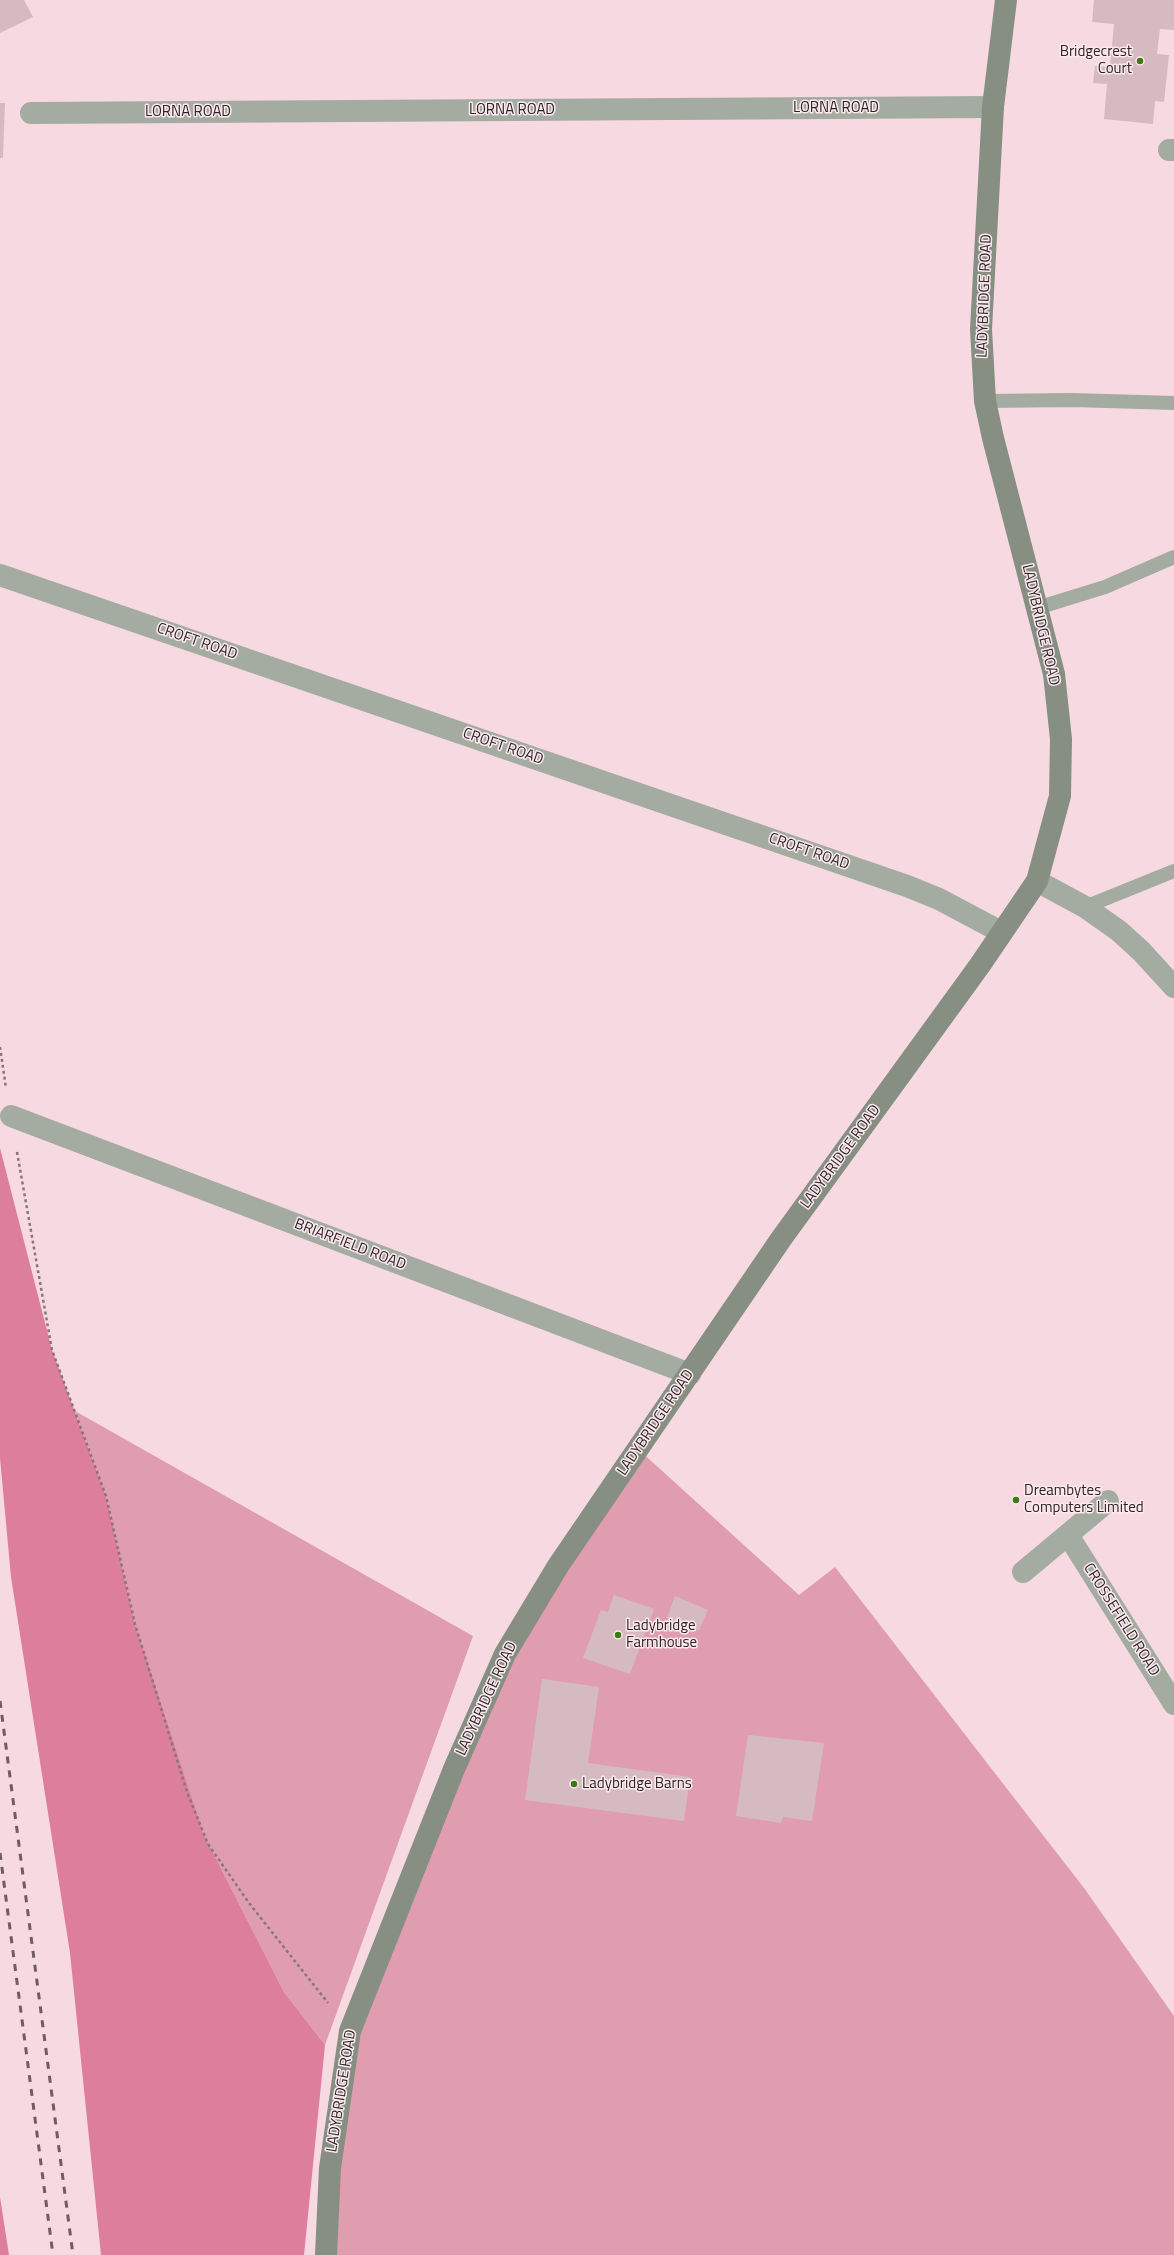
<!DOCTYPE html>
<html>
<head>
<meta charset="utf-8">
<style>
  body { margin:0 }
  canvas { display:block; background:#f7d9e1 }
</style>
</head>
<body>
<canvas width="1174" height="2255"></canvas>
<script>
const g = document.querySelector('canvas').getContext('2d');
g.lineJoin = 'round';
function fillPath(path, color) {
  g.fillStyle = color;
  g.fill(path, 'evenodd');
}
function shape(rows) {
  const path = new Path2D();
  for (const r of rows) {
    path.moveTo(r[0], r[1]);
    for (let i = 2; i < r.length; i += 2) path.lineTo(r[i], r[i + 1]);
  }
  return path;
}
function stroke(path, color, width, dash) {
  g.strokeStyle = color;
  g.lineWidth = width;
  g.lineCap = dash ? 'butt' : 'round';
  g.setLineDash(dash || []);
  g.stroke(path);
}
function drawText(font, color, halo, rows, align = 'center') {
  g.font = font + ' "Titillium Web",sans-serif';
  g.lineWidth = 3;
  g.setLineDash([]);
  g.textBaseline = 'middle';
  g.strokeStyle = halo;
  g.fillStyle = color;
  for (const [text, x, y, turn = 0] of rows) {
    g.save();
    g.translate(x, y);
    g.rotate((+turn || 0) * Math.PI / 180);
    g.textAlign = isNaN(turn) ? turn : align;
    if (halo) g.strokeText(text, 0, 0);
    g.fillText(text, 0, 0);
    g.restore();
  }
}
fillPath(shape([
  [75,1411,473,1636,325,2045,284,1992,203,1833,187,1792,135,1624,106,1496],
  [638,1449,799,1595,835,1567,1084,1888,1174,2016,1174,2255,331,2255,350,2031,505,1654]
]), '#e09db0');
fillPath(shape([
  [0,1148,52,1350,106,1496,135,1624,203,1833,284,1992,325,2045,304,2255,101,2255,70,1953,11,1577,0,1458],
  [0,2197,9,2255,0,2255]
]), '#de7e9d');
fillPath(shape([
  [0,0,24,0,33,17,0,33],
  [1094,0,1174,0,1174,30,1160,29,1157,54,1169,55,1164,102,1155,101,1153,124,1104,119,1107,84,1093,83,1095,66,1110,67,1114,24,1092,22],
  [0,103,5,103,3,158,0,158],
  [614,1595,654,1609,630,1674,583,1658,601,1610,608,1612],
  [675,1596,708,1610,699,1630,667,1618],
  [542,1679,599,1687,588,1763,690,1777,684,1821,525,1800],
  [748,1735,824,1743,812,1821,783,1817,781,1823,736,1816]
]), '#d6bac2');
stroke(shape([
  [0,1047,6,1088],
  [17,1152,52,1350,106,1496,135,1624,187,1792,208,1844,249,1903,328,2003]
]), '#89767c', 2.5, [3, 3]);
stroke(shape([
  [985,401,1073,400,1174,403],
  [1037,608,1105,587,1174,557],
  [1085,907,1174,871]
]), '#a4aba1', 14);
stroke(shape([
  [31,113,993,107],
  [1169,150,1174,150],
  [0,575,907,886,939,899,1001,932],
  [1037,881,1085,907,1119,931,1141,951,1174,987],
  [11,1116,690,1374],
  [1068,1535,1174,1704],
  [1023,1572,1108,1501]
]), '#a4aba1', 22);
stroke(shape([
  [326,2255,330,2168,350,2031,454,1769,505,1654,558,1566,781,1239,980,965,1037,881,1060,796,1061,739,1054,674,993,438,985,401,981,329,993,107,1006,0]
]), '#868f82', 22);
stroke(shape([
  [0,1701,73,2255],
  [0,1853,53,2255]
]), '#6e5e62', 3, [7, 7]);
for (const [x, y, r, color] of [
  [1140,61,4,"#3d7a16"],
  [1016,1500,4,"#3d7a16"],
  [618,1635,4,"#3d7a16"],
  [574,1784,4,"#3d7a16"]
]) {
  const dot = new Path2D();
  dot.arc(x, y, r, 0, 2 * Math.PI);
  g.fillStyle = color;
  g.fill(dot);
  stroke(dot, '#fceaef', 1.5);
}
drawText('15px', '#2d2326', '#fceaef', [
  ["Bridgecrest",1132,52,"right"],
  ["Court",1132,69,"right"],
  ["Dreambytes",1024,1491],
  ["Computers Limited",1024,1508],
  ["Ladybridge",626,1626],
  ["Farmhouse",626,1643],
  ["Ladybridge Barns",582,1784]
], 'left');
drawText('15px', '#2d2326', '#fceaef', [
  ["LORNA ROAD",836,108],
  ["LORNA ROAD",512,110],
  ["LORNA ROAD",188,112],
  ["LADYBRIDGE ROAD",985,296,-88],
  ["LADYBRIDGE ROAD",1040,625,77],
  ["CROFT ROAD",197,642,19],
  ["CROFT ROAD",503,747,19],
  ["CROFT ROAD",809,852,19],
  ["LADYBRIDGE ROAD",841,1157,-54],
  ["BRIARFIELD ROAD",350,1245,21],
  ["LADYBRIDGE ROAD",656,1423,-56],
  ["CROSSEFIELD ROAD",1121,1620,58],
  ["LADYBRIDGE ROAD",487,1699,-65],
  ["LADYBRIDGE ROAD",342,2091,-81]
]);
</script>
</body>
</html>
